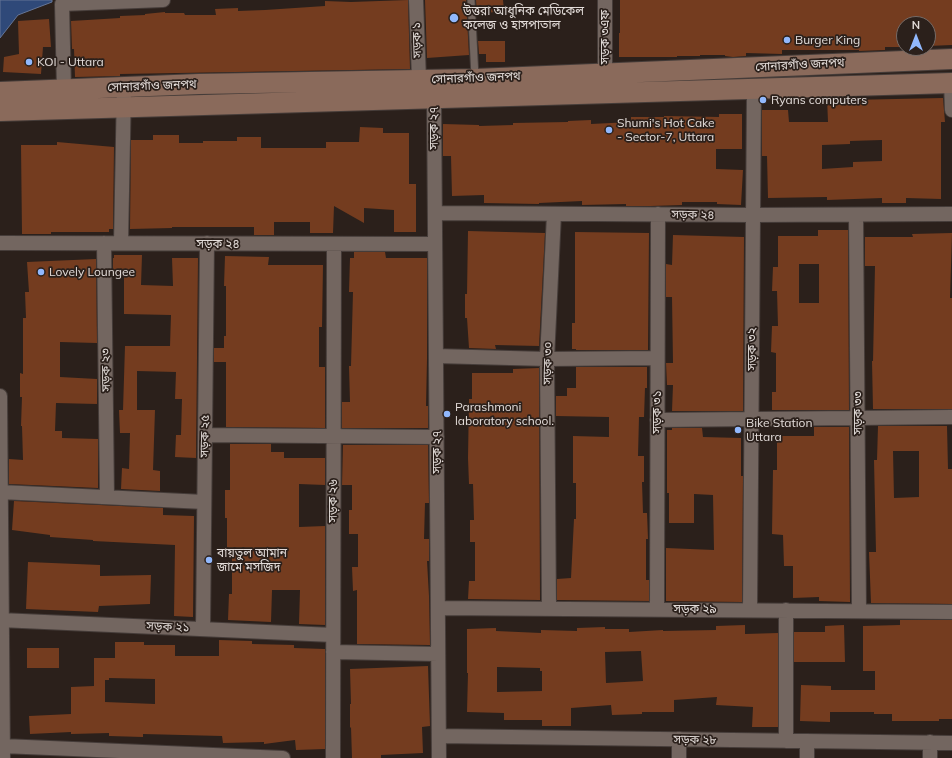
<!DOCTYPE html>
<html>
<head>
<meta charset="utf-8">
<style>
  body { margin:0 }
  #map { position:relative; width:952px; height:758px; overflow:hidden; background:#2b201b; font-family:Mulish,sans-serif }
  canvas { display:block }
  .north { position:absolute; left:896px; top:16px; width:40px; height:40px; box-sizing:border-box; background:#2b201b; border:1px solid #756b67; border-radius:50%; rotate:0deg; font-size:11px; font-weight:700; line-height:16px; text-align:center; color:#e3dcd9 }
  .north::after { content:''; display:block; margin:auto; width:14px; height:18px; background:#91b8fd; clip-path:polygon(50% 0,100% 100%,50% 72%,0 100%) }
</style>
</head>
<body>
<div id="map">
<canvas width="952" height="758"></canvas>
<div class="north">N</div>
</div>
<script>
const g = document.querySelector('canvas').getContext('2d');
g.lineJoin = 'round';
function fillPath(path, color) {
  g.fillStyle = color;
  g.fill(path, 'evenodd');
}
function shape(rows) {
  const path = new Path2D();
  for (const r of rows) {
    path.moveTo(r[0], r[1]);
    for (let i = 2; i < r.length; i += 2) path.lineTo(r[i], r[i + 1]);
  }
  return path;
}
function stroke(path, color, width, dash) {
  g.strokeStyle = color;
  g.lineWidth = width;
  g.lineCap = dash ? 'butt' : 'round';
  g.setLineDash(dash || []);
  g.stroke(path);
}
function drawText(font, color, halo, rows, align = 'center') {
  g.font = font + ' Mulish,"Noto Sans Bengali",sans-serif';
  g.lineWidth = 3.5;
  g.setLineDash([]);
  g.textBaseline = 'middle';
  g.strokeStyle = halo;
  g.fillStyle = color;
  for (const [text, x, y, turn = 0] of rows) {
    g.save();
    g.translate(x, y);
    g.rotate((+turn || 0) * Math.PI / 180);
    g.textAlign = isNaN(turn) ? turn : align;
    if (halo) g.strokeText(text, 0, 0);
    g.fillText(text, 0, 0);
    g.restore();
  }
}
const water = shape([
  [0,0,52,0,52,2,18,15,0,38,0,0]
]);
fillPath(water, '#2f4979');
stroke(water, '#657596', 1);
fillPath(shape([
  [408,0,410,69,120,74,120,76,75,77,74,49,72,49,71,21,120,18,120,16,145,15,145,14,165,12,165,13,184,13,185,15,216,15,215,9,238,8,238,11,265,10,325,6,325,1,351,2],
  [425,0,466,0,469,55,427,58],
  [476,0,503,0,504,11,477,14],
  [620,0,952,0,952,45,928,46,928,24,904,24,904,47,885,47,885,50,859,51,859,50,782,50,782,54,746,53,746,56,733,57,725,56,725,55,700,55,700,56,677,56,677,57,619,57,619,33,620,33],
  [49,19,51,47,43,47,41,74,3,72,4,57,19,54,18,21],
  [478,41,505,41,505,62,486,62,486,54,479,54],
  [827,98,849,98,849,100,943,98,945,122,941,122,941,199,906,198,906,203,882,203,882,198,827,200,827,197,768,198,767,156,762,156,762,110,788,110,789,122,828,122],
  [882,140,882,161,853,162,853,167,822,169,822,145,850,144,850,141],
  [719,114,742,114,742,149,716,149,716,169,743,170,741,205,717,204,717,202,682,202,682,205,651,206,626,206,626,204,582,205,582,201,539,203,539,204,484,203,484,195,452,196,451,156,443,156,443,124,479,125,479,126,513,125,513,123,568,122,568,121,591,120,591,124,631,122,631,117,664,117,664,116,719,117],
  [360,127,383,128,383,133,409,133,409,184,416,184,416,232,394,232,394,210,364,208,364,223,334,206,333,233,310,233,310,222,274,222,274,235,254,235,254,227,172,227,172,228,130,229,131,140,153,140,153,135,179,135,179,143,203,143,203,141,237,141,237,137,261,137,261,148,326,148,326,142,359,142],
  [57,142,114,147,113,229,109,229,109,232,51,232,51,234,22,234,21,145,57,145],
  [818,230,848,230,849,410,772,410,772,392,776,392,776,353,771,352,772,326,778,326,777,291,772,291,773,267,778,267,778,236,818,236],
  [799,264,819,264,819,303,799,303],
  [468,231,545,233,539,346,495,345,496,349,469,348,467,318,465,318,465,294,467,294],
  [575,232,649,233,648,350,576,350,576,349,572,349,572,323,575,323],
  [952,233,950,298,952,298,952,409,873,409,872,361,873,361,875,266,865,266,865,237,913,237,912,234],
  [673,235,744,237,743,411,672,411,673,385,667,385,666,363,673,363,672,297,666,297,666,264,672,265],
  [354,252,385,252,386,258,427,258,427,359,426,406,428,406,428,428,342,428,342,402,350,402,349,366,351,366,353,292,349,292,350,258,354,258],
  [114,255,142,255,141,285,173,286,172,258,198,258,196,458,175,457,176,435,181,435,182,399,175,399,176,372,137,371,137,410,155,410,153,470,160,471,160,491,121,489,122,468,129,469,130,433,120,433,119,410,123,410,125,346,170,346,171,315,124,314,124,276,113,276,113,258,114,258],
  [225,256,269,257,268,265,323,265,322,327,319,327,319,367,325,367,325,428,226,427,226,362,214,362,214,348,224,348,224,336,226,336,226,286,224,286],
  [96,259,97,343,60,342,60,377,97,379,97,404,56,403,55,431,62,431,62,438,98,439,98,488,9,484,9,459,23,460,22,426,21,426,22,397,20,397,20,373,23,374,23,318,26,318,25,292,29,292,27,262],
  [576,367,647,367,647,388,645,388,644,417,639,417,638,456,644,456,644,482,642,482,643,513,647,513,648,539,646,539,646,580,649,580,649,601,557,600,557,579,571,578,574,519,576,519,576,483,573,483,573,436,609,437,609,417,556,416,556,396,567,396,567,388,576,388],
  [539,368,540,600,468,599,469,581,475,581,475,542,470,542,470,520,474,520,473,484,469,484,468,458,469,399,472,399,472,373,513,373,513,369],
  [878,426,947,426,948,469,952,469,952,604,871,603,869,552,876,552,874,460,877,460],
  [893,451,919,451,919,497,894,498],
  [814,427,849,427,850,602,819,601,819,597,793,598,793,566,784,566,783,535,772,534,773,470,777,470,777,436,814,436],
  [672,428,702,428,703,437,741,438,741,476,743,476,742,602,666,601,666,548,714,550,713,495,694,494,694,523,669,523,669,493,667,493,667,430,672,430],
  [230,444,271,444,271,452,284,452,284,458,325,458,325,485,299,484,299,527,325,526,325,625,299,624,300,590,272,590,271,622,228,620,229,594,232,594,232,558,227,554,227,518,225,518,225,490,230,490],
  [343,445,428,445,429,503,425,503,424,539,429,539,429,561,427,561,429,596,430,645,357,644,357,590,353,591,352,567,358,567,358,534,349,534,349,510,352,510,352,485,342,485],
  [14,501,163,508,163,515,194,516,193,617,174,616,175,545,93,541,93,540,50,537,50,535,12,530],
  [28,562,100,565,100,576,151,575,150,604,99,606,98,612,26,609],
  [900,620,952,620,952,719,939,719,939,721,892,721,892,714,874,714,874,712,830,712,830,722,800,721,801,685,831,686,831,690,875,690,875,671,863,671,863,626,900,625],
  [745,625,745,634,778,633,778,727,752,727,753,707,716,705,717,697,674,700,674,712,642,712,642,714,612,715,611,705,571,708,571,726,542,726,542,720,504,720,504,713,467,712,468,673,467,673,467,629,496,628,496,631,541,633,541,630,577,631,577,628,605,627,605,629,629,629,629,632,663,630,663,631,716,630,716,626],
  [641,651,643,681,606,683,605,652],
  [497,667,540,668,540,671,542,671,542,691,497,692],
  [844,625,845,662,794,662,794,632,825,632,825,626],
  [219,640,252,641,252,644,294,645,294,648,325,649,325,749,296,750,295,740,264,744,264,742,223,743,222,736,143,734,143,737,109,736,109,733,71,734,71,732,30,734,29,716,71,714,71,687,94,686,94,658,115,658,115,642,144,642,144,645,175,645,175,656,219,656],
  [109,678,155,679,155,704,105,702,105,680,109,680],
  [27,648,59,648,59,668,27,668],
  [428,666,430,726,422,727,423,753,381,755,381,758,352,758,351,727,350,728,350,704,351,704,350,669]
]), '#743c1f');
const lane = shape([
  [471,0,475,77]
]);
const street = shape([
  [416,0,419,79],
  [605,0,605,82],
  [951,83,952,110],
  [64,90,62,4,163,0],
  [434,98,439,758],
  [435,213,753,215,952,214],
  [856,215,859,611],
  [0,243,435,244],
  [104,243,107,497],
  [121,243,124,87],
  [436,356,547,359,657,358],
  [0,396,3,758],
  [657,420,952,417],
  [205,435,437,437],
  [1,492,204,502],
  [438,608,952,612],
  [549,609,547,359,554,214],
  [657,609,658,214],
  [750,609,754,89],
  [786,610,786,741],
  [0,620,333,635],
  [203,629,207,243],
  [333,652,438,654],
  [439,736,952,743],
  [3,746,283,758],
  [333,758,334,244],
  [679,758,679,739],
  [807,758,807,741],
  [930,758,930,742]
]);
const secondary = shape([
  [0,92,199,84,475,79,952,59],
  [0,111,952,83]
]);
stroke(lane, '#453c39', 9);
stroke(street, '#453c39', 16);
stroke(secondary, '#453c39', 22);
stroke(lane, '#736660', 7);
stroke(street, '#736660', 14);
stroke(secondary, '#8a6a5b', 20);
for (const [x, y, r, color] of [
  [454,18,5,"#91b8fd"],
  [787,40,4,"#91b8fd"],
  [29,62,4,"#91b8fd"],
  [763,100,4,"#91b8fd"],
  [609,130,4,"#91b8fd"],
  [41,272,4,"#91b8fd"],
  [447,414,4,"#91b8fd"],
  [738,430,4,"#91b8fd"],
  [209,560,4,"#91b8fd"]
]) {
  const dot = new Path2D();
  dot.arc(x, y, r, 0, 2 * Math.PI);
  g.fillStyle = color;
  g.fill(dot);
  stroke(dot, '#2b201b', 1.5);
}
drawText('12px', '#e3dcd9', '#2b201b', [
  ["উত্তরা আধুনিক মেডিকেল",463,11],
  ["কলেজ ও হাসপাতাল",463,25],
  ["Burger King",795,40],
  ["KOI - Uttara",37,62],
  ["Ryans computers",771,100],
  ["Shumi's Hot Cake",617,123],
  ["- Sector-7, Uttara",617,137],
  ["Lovely Loungee",49,272],
  ["Parashmoni",455,407],
  ["laboratory school.",455,421],
  ["Bike Station",746,423],
  ["Uttara",746,437],
  ["বায়তুল আমান",217,553],
  ["জামে মসজিদ",217,567]
], 'left');
drawText('12px', '#e3dcd9', '#2b201b', [
  ["সড়ক ৩এফ",605,37,-90],
  ["সড়ক ১",417,40,-92],
  ["সোনারগাঁও জনপথ",800,65,-3],
  ["সোনারগাঁও জনপথ",476,78,-2],
  ["সোনারগাঁও জনপথ",152,86,-2],
  ["সড়ক ২৭",434,128,-90],
  ["সড়ক ২৪",693,215,1],
  ["সড়ক ২৪",218,244],
  ["সড়ক ৩২",752,349,-90],
  ["সড়ক ৩০",548,363,-89],
  ["সড়ক ২৩",106,370,-91],
  ["সড়ক ৩১",657,412,-90],
  ["সড়ক ৩৩",858,413,-90],
  ["সড়ক ২৫",205,436,-89],
  ["সড়ক ২৭",437,452,-90],
  ["সড়ক ২৬",333,501,-90],
  ["সড়ক ২৯",695,609],
  ["সড়ক ২১",168,627,2],
  ["সড়ক ২৮",695,740,1]
]);
</script>
</body>
</html>
